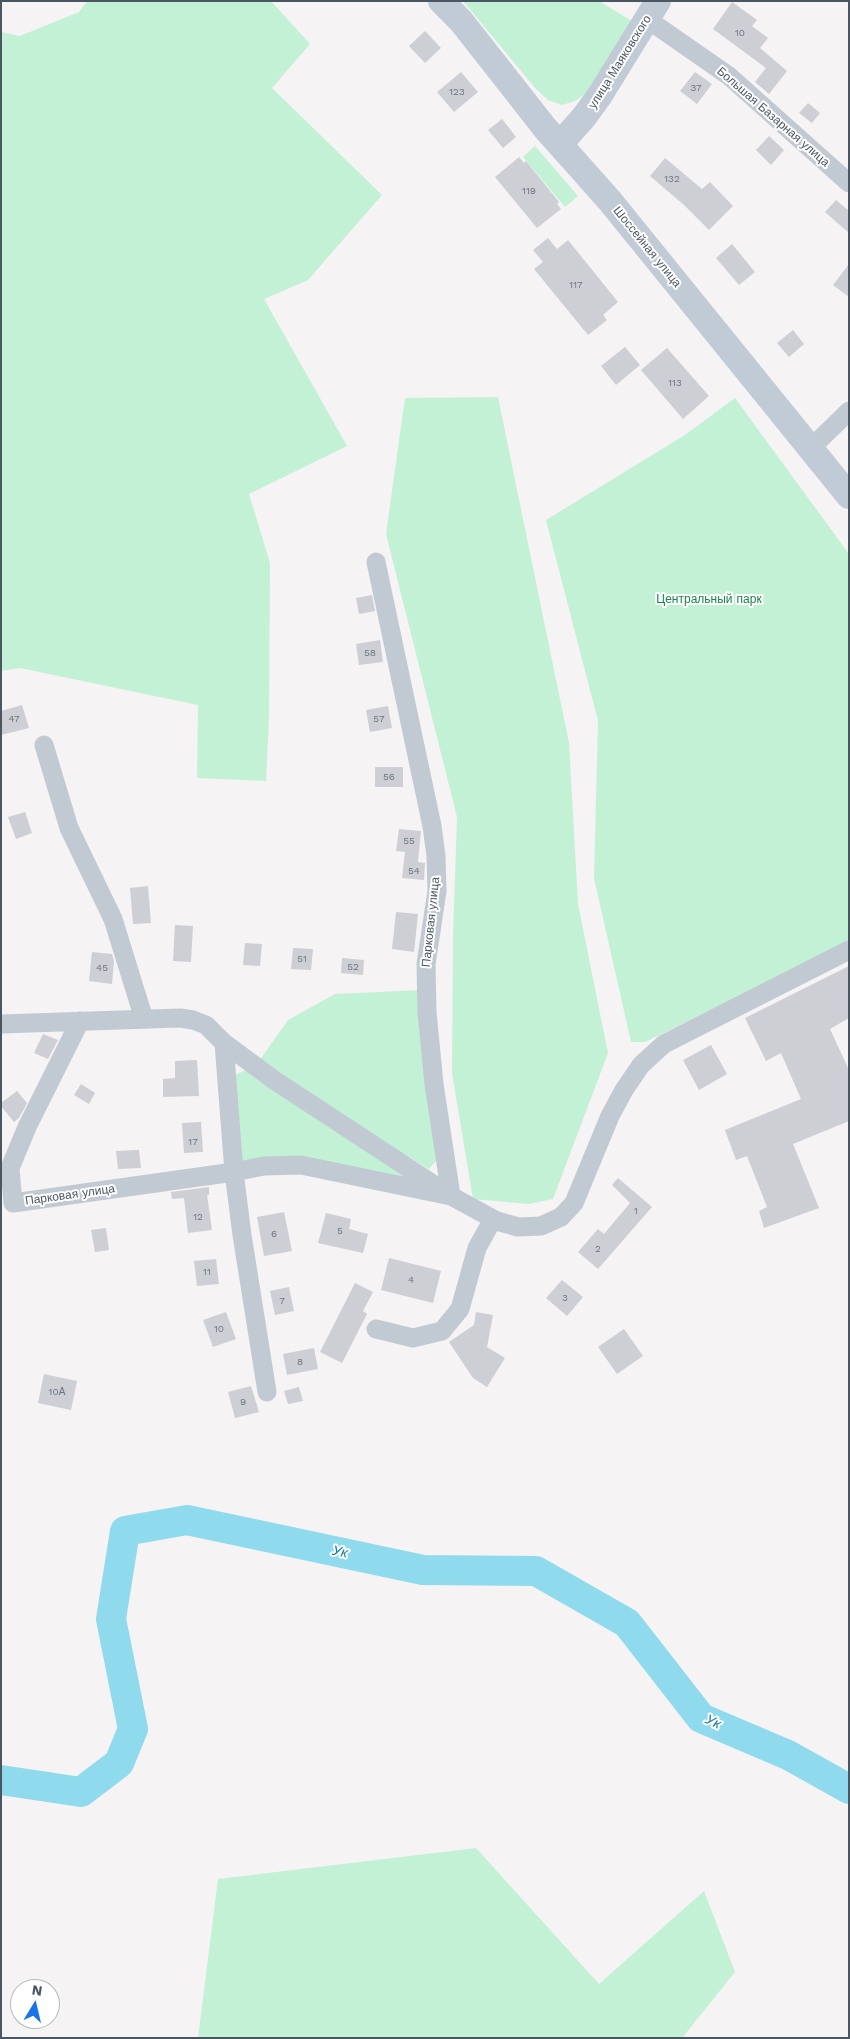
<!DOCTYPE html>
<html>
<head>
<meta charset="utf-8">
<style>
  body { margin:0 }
  #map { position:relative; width:850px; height:2039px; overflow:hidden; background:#f5f3f3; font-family:"Work Sans",sans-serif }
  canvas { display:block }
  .frame { position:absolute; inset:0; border:2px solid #4a5661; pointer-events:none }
  .north { position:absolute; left:10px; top:1979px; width:50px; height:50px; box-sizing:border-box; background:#fff; border:1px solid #b7bbc0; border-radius:50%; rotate:9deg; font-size:14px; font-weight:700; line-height:20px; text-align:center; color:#4a5661 }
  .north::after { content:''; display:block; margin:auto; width:18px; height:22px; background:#1a73e8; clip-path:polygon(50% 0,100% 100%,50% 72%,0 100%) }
</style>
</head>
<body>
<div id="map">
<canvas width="850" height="2039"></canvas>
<div class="frame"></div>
<div class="north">N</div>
</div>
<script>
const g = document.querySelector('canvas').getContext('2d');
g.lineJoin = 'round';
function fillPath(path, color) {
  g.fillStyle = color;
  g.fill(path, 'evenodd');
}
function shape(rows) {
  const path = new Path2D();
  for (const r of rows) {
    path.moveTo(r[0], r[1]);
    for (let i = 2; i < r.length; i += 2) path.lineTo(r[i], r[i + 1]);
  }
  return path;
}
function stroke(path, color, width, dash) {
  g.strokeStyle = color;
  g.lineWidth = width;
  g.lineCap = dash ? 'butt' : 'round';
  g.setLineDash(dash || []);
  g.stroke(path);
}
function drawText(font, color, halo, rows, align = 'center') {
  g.font = font + ' "Work Sans",sans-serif';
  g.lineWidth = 4;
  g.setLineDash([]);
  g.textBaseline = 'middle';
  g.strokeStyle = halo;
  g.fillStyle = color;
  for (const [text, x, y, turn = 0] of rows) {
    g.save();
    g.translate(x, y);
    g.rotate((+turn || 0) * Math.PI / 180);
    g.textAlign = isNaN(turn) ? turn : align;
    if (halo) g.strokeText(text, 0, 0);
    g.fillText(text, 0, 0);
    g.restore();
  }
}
fillPath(shape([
  [87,1,271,1,310,44,272,88,382,195,308,280,264,299,347,446,249,494,270,563,269,718,266,781,197,778,198,705,20,668,1,671,1,32,20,36,79,12],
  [463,1,599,1,635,23,587,93,575,101,562,105,548,100,536,89],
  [535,146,578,196,565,207,523,157],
  [498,397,569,743,578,904,608,1053,553,1199,529,1204,473,1199,452,1073,453,936,457,817,386,534,405,398],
  [735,398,849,554,849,942,645,1042,631,1042,594,878,598,721,546,520,685,435],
  [422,990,442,1154,429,1169,329,1109,259,1061,288,1020,335,994],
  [248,1069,416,1181,238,1166,233,1076],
  [476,1848,599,1984,704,1891,735,1972,682,2038,198,2038,218,1879]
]), '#c3f1d5');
stroke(shape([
  [1,1780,81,1792,119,1763,133,1729,111,1619,125,1531,187,1520,423,1570,536,1571,627,1623,701,1718,788,1755,849,1789]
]), '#90daee', 30);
fillPath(shape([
  [732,2,757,20,752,26,768,38,760,48,787,71,769,94,755,82,766,68,713,29],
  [425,31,441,48,425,63,409,46],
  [461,72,478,92,454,112,437,92],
  [695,72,712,84,697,104,680,91],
  [808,103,820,113,812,123,799,113],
  [502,119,516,137,503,148,488,130],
  [769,136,784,150,771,165,756,150],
  [519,157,524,163,526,161,559,202,557,204,561,209,537,228,495,177],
  [665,158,702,189,710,182,733,206,709,230,684,205,650,176],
  [836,200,849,211,849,233,825,212],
  [548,238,557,249,568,240,618,302,603,315,607,320,588,335,534,269,543,262,533,250],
  [732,244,755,272,739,285,716,258],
  [849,264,849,297,833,285],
  [793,330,804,344,789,357,777,343],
  [625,347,640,365,616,385,601,366],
  [667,348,709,396,683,419,641,370],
  [372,595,375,611,359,614,356,598],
  [380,640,383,662,359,665,356,644],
  [22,705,29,728,1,735,1,711],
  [388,706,392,728,370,732,366,710],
  [375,767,403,767,403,787,375,787],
  [25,812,32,833,16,839,8,817],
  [399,829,421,831,418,862,425,863,424,880,402,878,405,852,396,851],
  [148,886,151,923,133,924,130,888],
  [396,912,418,914,414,952,392,949],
  [175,925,193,926,191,962,173,961],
  [245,943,262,944,260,966,243,965],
  [293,948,313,949,311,970,291,969],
  [92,952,112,954,114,961,112,984,89,981],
  [342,958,364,960,363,975,341,973],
  [849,966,849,1018,830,1029,849,1070,849,1121,793,1144,819,1208,764,1228,759,1211,767,1207,747,1156,736,1160,725,1130,801,1099,781,1053,766,1061,745,1018],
  [43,1034,58,1040,48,1059,34,1053],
  [711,1045,727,1074,699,1090,683,1060],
  [197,1060,199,1096,163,1097,163,1079,175,1078,175,1061],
  [81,1084,95,1093,89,1104,74,1095],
  [17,1091,27,1103,19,1118,14,1122,1,1106,1,1103],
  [201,1122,203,1152,184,1153,182,1123],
  [139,1150,141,1168,118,1169,116,1151],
  [618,1178,652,1207,598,1269,578,1252,598,1229,604,1234,630,1203,612,1185],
  [209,1187,209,1195,207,1195,212,1230,188,1233,184,1198,172,1199,171,1192],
  [284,1212,292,1251,264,1256,257,1217],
  [326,1213,351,1219,349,1229,368,1234,363,1253,318,1243],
  [106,1228,109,1250,95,1252,91,1230],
  [389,1258,441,1271,433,1303,381,1290],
  [216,1259,219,1284,197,1286,194,1261],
  [562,1280,583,1297,567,1316,546,1298],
  [355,1283,373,1292,363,1311,367,1314,342,1363,320,1352],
  [289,1287,294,1311,275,1315,270,1291],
  [226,1312,236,1339,213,1347,203,1320],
  [476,1312,493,1315,487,1347,505,1358,487,1387,473,1378,449,1342,474,1325],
  [624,1329,643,1356,617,1374,598,1347],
  [314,1348,318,1369,287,1375,283,1354],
  [44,1374,77,1381,71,1410,38,1403],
  [251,1386,259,1412,235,1418,228,1392],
  [299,1387,303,1401,288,1404,284,1391]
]), '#cdcfd5');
stroke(shape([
  [647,19,729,76,849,183],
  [810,449,849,411],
  [44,745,69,828,113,919,144,1019],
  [80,1021,27,1127,10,1168,13,1203,234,1172,264,1166,301,1165,451,1196,434,1084,427,1012,426,964,437,891,436,856,432,826,376,562],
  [1,1024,180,1018,193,1020,206,1025,224,1043,274,1080,451,1196,497,1221,518,1227,541,1226,561,1217,574,1203,610,1116,624,1090,641,1065,664,1044,849,950],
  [224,1043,234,1172,242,1235,267,1392],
  [376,1329,413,1338,442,1331,460,1309,477,1248,493,1219]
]), '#c1cad2', 19);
stroke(shape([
  [441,1,461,21,545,128,610,201,849,496],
  [560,144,584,117,600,95,658,1]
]), '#c1cbd6', 26);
drawText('10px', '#6b747e', null, [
  ["10",740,33],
  ["37",696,88],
  ["123",457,92],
  ["132",672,179],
  ["119",529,191],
  ["117",576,285],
  ["113",675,383],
  ["58",370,653],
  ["47",14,719],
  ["57",379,719],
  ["56",389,777],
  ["55",409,841],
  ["54",414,871],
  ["51",302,959],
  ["52",353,967],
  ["45",102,968],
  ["17",193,1142],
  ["1",636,1211],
  ["12",198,1217],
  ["5",340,1231],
  ["6",274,1234],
  ["2",598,1249],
  ["11",207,1272],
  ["4",411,1280],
  ["3",565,1298],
  ["7",282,1301],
  ["10",219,1329],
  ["8",300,1362],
  ["10А",57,1392],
  ["9",243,1402]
]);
drawText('12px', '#4a5661', '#fff', [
  ["улица Маяковского",620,62,-58],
  ["Большая Базарная улица",773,117,41],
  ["Шоссейная улица",647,247,51],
  ["Парковая улица",431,922,-84],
  ["Парковая улица",70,1195,-8]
]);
drawText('12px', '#17864f', '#fff', [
  ["Центральный парк",709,599]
]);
drawText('italic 14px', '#0c7c9b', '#fff', [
  ["Ук",340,1552,12],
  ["Ук",713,1722,25]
]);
</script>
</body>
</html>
